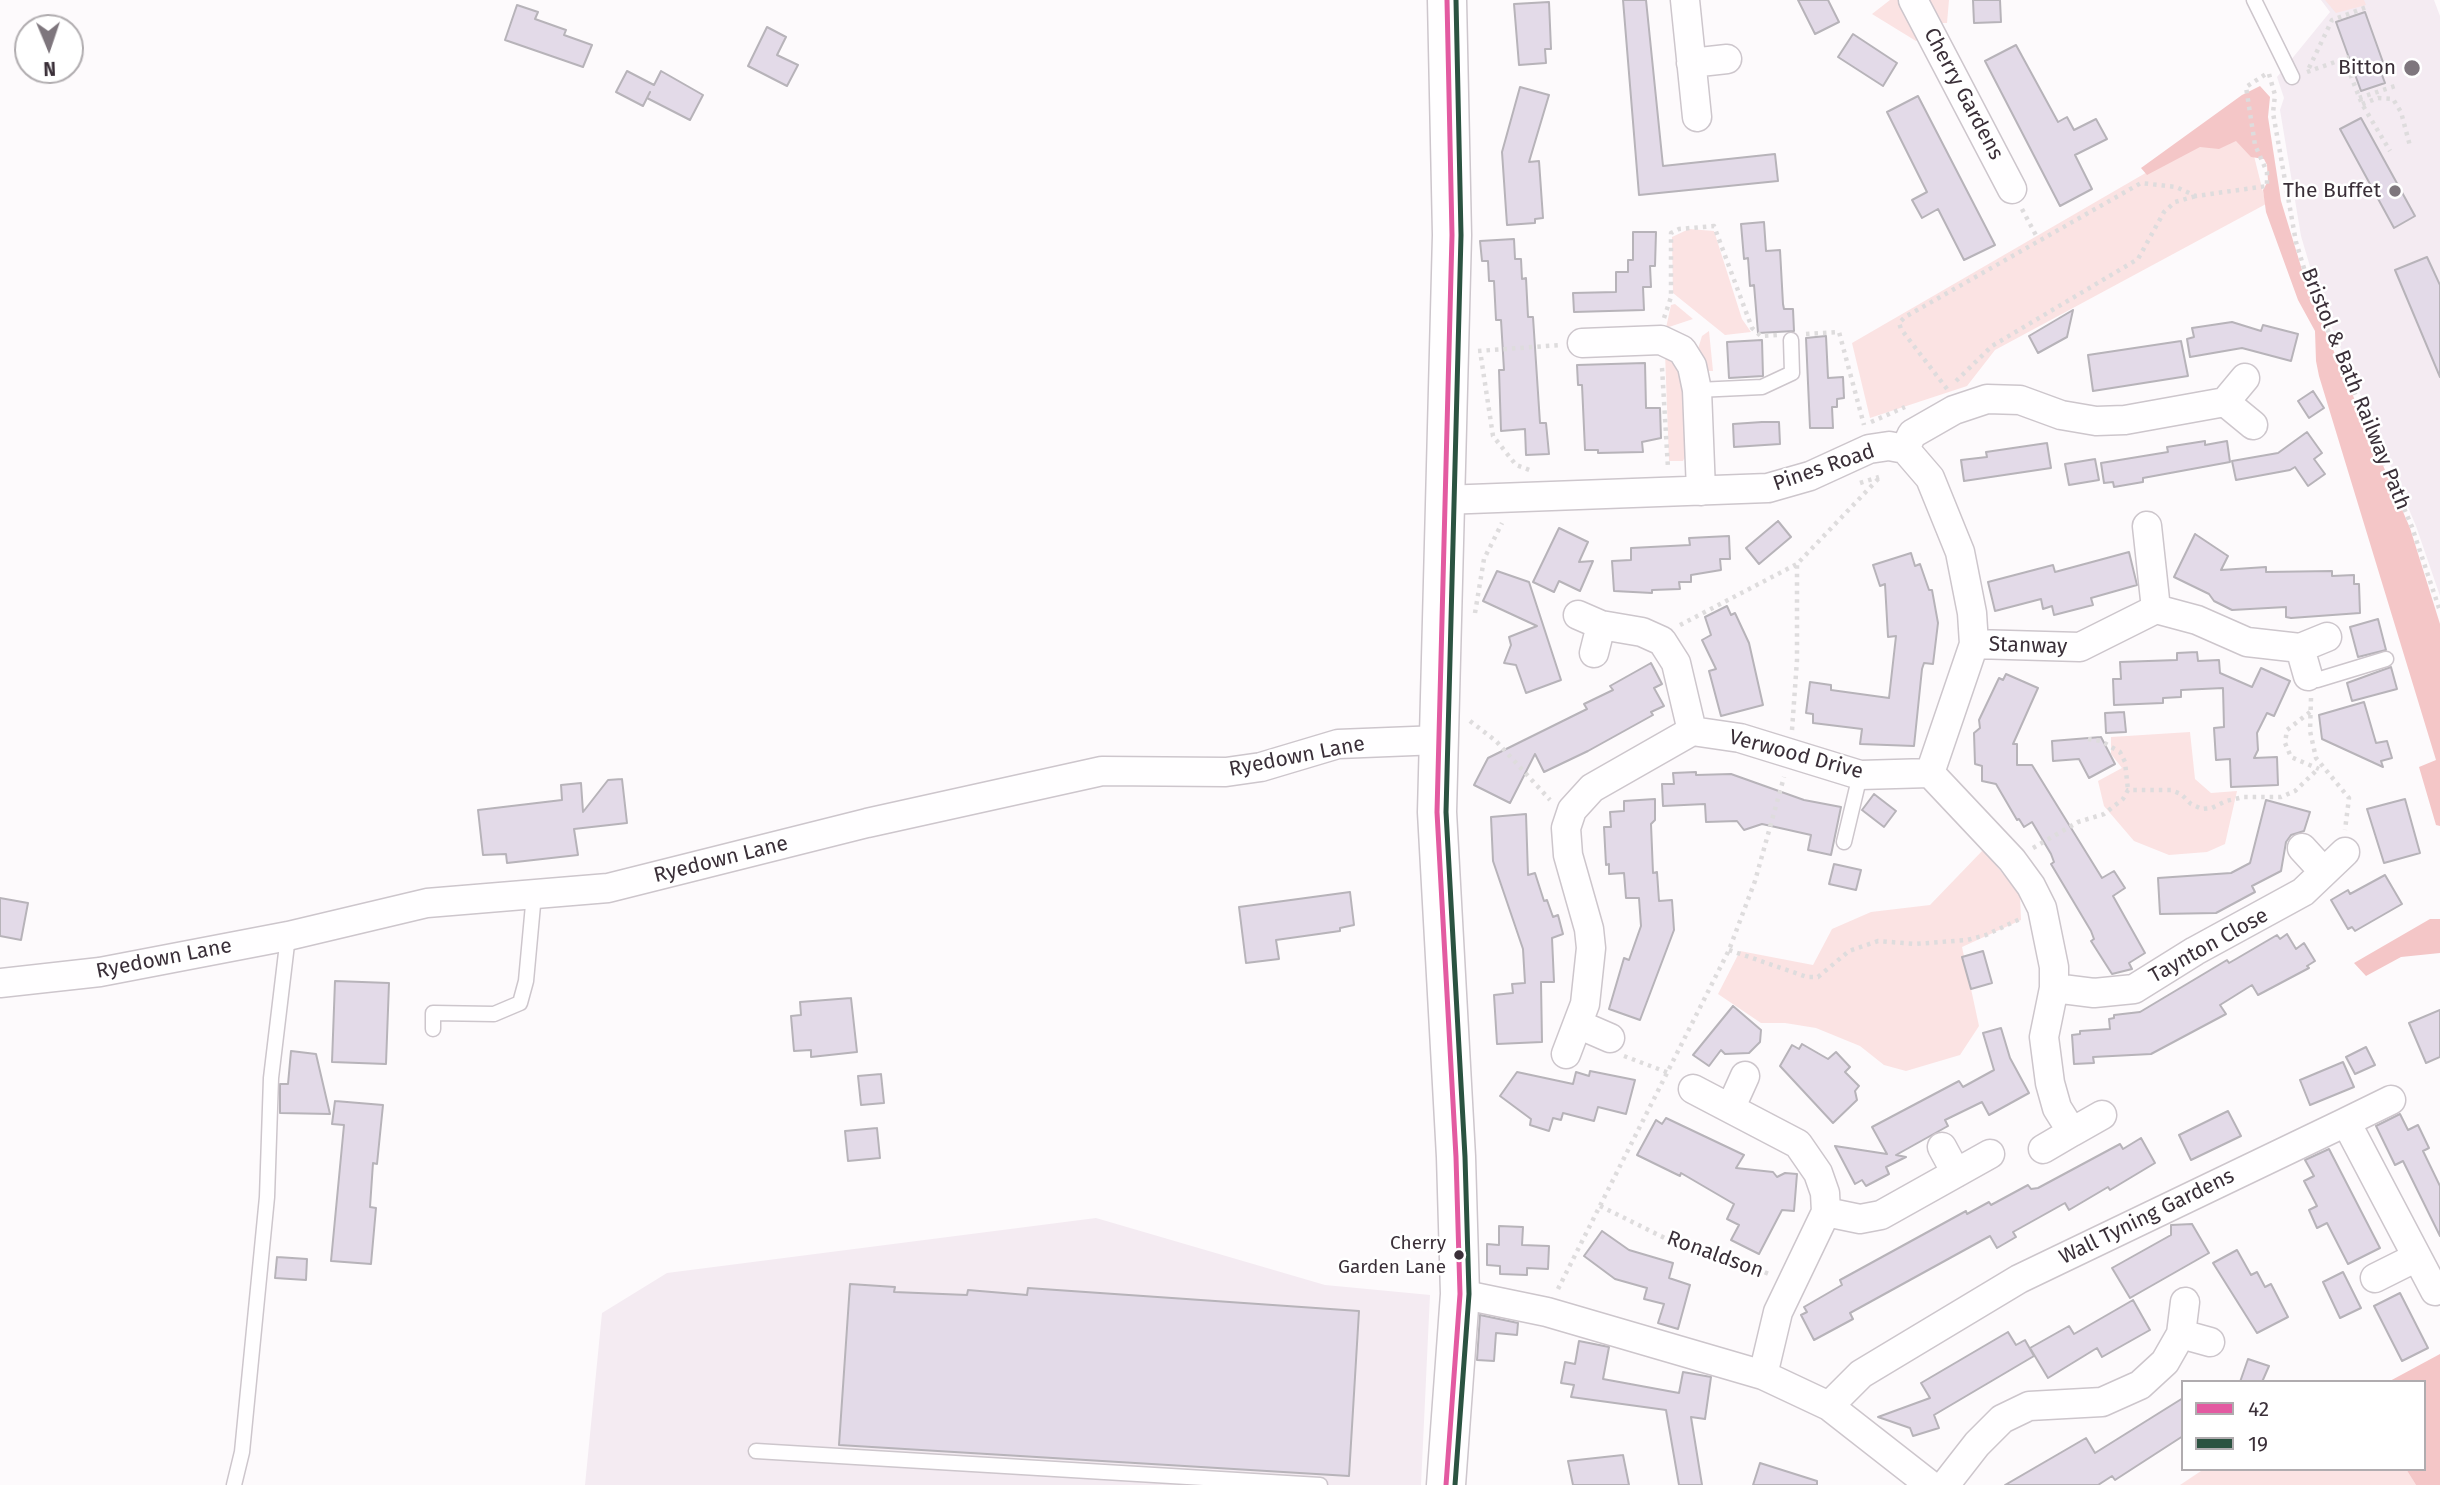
<!DOCTYPE html>
<html>
<head>
<meta charset="utf-8">
<style>
  body { margin:0 }
  #map { position:relative; width:2440px; height:1485px; overflow:hidden; background:#fdfafc; font-family:"Fira Sans",sans-serif }
  canvas { display:block }
  .legend { position:absolute; left:2181px; top:1380px; width:245px; height:91px; box-sizing:border-box; background:#fff; border:2px solid #b0acaf; margin:0; padding:9px 12px; list-style:none; font-size:21px; color:#3a2f38 }
  .legend li { display:flex; align-items:center; gap:14px; height:35px }
  .legend b { width:35px; border:2px solid #b0acaf }
  .north { position:absolute; left:14px; top:14px; width:70px; height:70px; box-sizing:border-box; background:#fff; border:2px solid #b0acaf; border-radius:50%; rotate:178deg; font-size:19px; font-weight:700; line-height:28px; text-align:center; color:#3a2f38 }
  .north::after { content:''; display:block; margin:auto; width:24px; height:32px; background:#7e767d; clip-path:polygon(50% 0,100% 100%,50% 72%,0 100%) }
</style>
</head>
<body>
<div id="map">
<canvas width="2440" height="1485"></canvas>
<ul class="legend">
<li><b style="height:9px;background:#e35aa1"></b>42</li>
<li><b style="height:9px;background:#2b5341"></b>19</li>
</ul>
<div class="north">N</div>
</div>
<script>
const g = document.querySelector('canvas').getContext('2d');
g.lineJoin = 'round';
function fillPath(path, color) {
  g.fillStyle = color;
  g.fill(path, 'evenodd');
}
function shape(rows) {
  const path = new Path2D();
  for (const r of rows) {
    path.moveTo(r[0], r[1]);
    for (let i = 2; i < r.length; i += 2) path.lineTo(r[i], r[i + 1]);
  }
  return path;
}
function stroke(path, color, width, dash) {
  g.strokeStyle = color;
  g.lineWidth = width;
  g.lineCap = dash ? 'butt' : 'round';
  g.setLineDash(dash || []);
  g.stroke(path);
}
function drawText(font, color, halo, rows, align = 'center') {
  g.font = font + ' "Fira Sans",sans-serif';
  g.lineWidth = 5;
  g.setLineDash([]);
  g.textBaseline = 'middle';
  g.strokeStyle = halo;
  g.fillStyle = color;
  for (const [text, x, y, turn = 0] of rows) {
    g.save();
    g.translate(x, y);
    g.rotate((+turn || 0) * Math.PI / 180);
    g.textAlign = isNaN(turn) ? turn : align;
    if (halo) g.strokeText(text, 0, 0);
    g.fillText(text, 0, 0);
    g.restore();
  }
}
fillPath(shape([
  [2321,0,2434,0,2440,16,2440,596,2416,526,2319,297,2301,236,2280,110,2284,98,2277,77,2330,12],
  [1096,1218,1325,1285,1430,1295,1421,1485,585,1485,602,1313,667,1273]
]), '#f4ebf2');
fillPath(shape([
  [1890,0,1898,0,1920,37,1916,41,1872,14],
  [1921,0,1949,0,1947,23,1933,23],
  [2325,0,2364,0,2366,5,2336,13],
  [2244,116,2266,204,1995,350,1967,386,1870,418,1852,343],
  [1689,229,1714,231,1742,319,1751,332,1725,335,1673,293,1672,237],
  [1675,304,1693,319,1666,328,1671,305],
  [1709,331,1713,371,1704,371,1697,352,1702,336],
  [1665,353,1685,376,1688,451,1683,461,1669,461],
  [2190,732,2195,779,2211,793,2237,791,2225,844,2207,852,2169,855,2134,841,2104,806,2098,781,2122,768,2111,754,2111,737],
  [1983,850,2020,894,2021,920,1962,947,1979,1026,1960,1055,1906,1071,1884,1065,1860,1046,1816,1028,1785,1023,1761,1023,1718,994,1740,951,1813,965,1832,929,1871,912,1930,905],
  [2204,1469,2406,1469,2416,1485,2180,1485]
]), '#fbe3e3');
fillPath(shape([
  [2260,86,2270,97,2268,117,2281,201,2310,296,2410,528,2440,624,2440,826,2436,825,2419,767,2436,760,2319,376,2316,361,2315,331,2298,300,2266,212,2263,190,2268,181,2267,165,2264,159,2251,157,2236,141,2219,149,2200,147,2147,175,2141,168,2242,95],
  [2430,919,2440,919,2440,953,2401,957,2366,976,2354,963],
  [2440,1354,2440,1485,2416,1485,2406,1469,2424,1469,2424,1382,2388,1382]
]), '#f4c6c7');
const building = shape([
  [1623,0,1646,0,1663,166,1775,154,1778,181,1639,195,1623,0],
  [1798,0,1828,0,1839,22,1815,34,1798,0],
  [1973,0,2000,0,2001,22,1974,23,1973,0],
  [1549,2,1551,49,1545,49,1546,63,1519,65,1514,4,1549,2],
  [517,5,538,12,535,19,566,30,564,35,592,45,583,67,505,40,517,5],
  [2365,12,2384,65,2379,67,2385,83,2361,91,2336,22,2365,12],
  [767,27,786,37,777,55,798,65,787,86,748,66,767,27],
  [1853,34,1897,63,1883,86,1838,57,1853,34],
  [2016,45,2058,122,2067,117,2074,130,2096,119,2107,139,2075,155,2092,189,2060,206,1985,61,2016,45],
  [627,71,654,85,661,71,703,95,690,120,647,98,650,92,643,106,616,92,627,71],
  [1520,87,1549,95,1529,162,1539,161,1543,218,1535,219,1535,223,1507,225,1502,152,1520,87],
  [1918,96,1995,245,1964,260,1938,209,1922,218,1912,200,1927,192,1887,112,1918,96],
  [2361,118,2415,216,2394,228,2340,129,2361,118],
  [1764,222,1766,251,1780,250,1783,304,1784,309,1793,309,1794,331,1758,333,1754,285,1750,286,1748,258,1744,259,1741,224,1764,222],
  [1633,232,1656,232,1655,266,1650,266,1651,287,1643,287,1644,310,1574,312,1573,293,1616,292,1616,272,1628,272,1628,260,1633,260,1633,232],
  [1514,239,1515,259,1521,259,1522,279,1526,278,1528,317,1533,317,1540,423,1546,423,1549,454,1526,455,1525,429,1501,431,1499,370,1504,370,1501,320,1496,320,1494,281,1489,281,1488,261,1482,261,1480,241,1514,239],
  [2427,257,2440,285,2440,377,2395,270,2427,257],
  [2073,310,2067,337,2038,353,2029,336,2073,310],
  [2232,322,2261,331,2263,325,2298,334,2291,361,2242,348,2190,357,2187,339,2194,337,2192,328,2232,322],
  [1826,336,1828,378,1843,377,1844,398,1837,399,1837,407,1832,407,1833,428,1810,428,1806,338,1826,336],
  [1762,340,1763,376,1729,378,1727,342,1762,340],
  [2181,341,2188,376,2093,391,2088,355,2181,341],
  [1645,363,1646,408,1660,408,1661,438,1642,442,1643,452,1598,453,1598,450,1585,450,1582,385,1578,385,1577,365,1645,363],
  [2313,391,2324,408,2309,418,2298,401,2313,391],
  [1762,422,1779,422,1780,444,1734,447,1733,424,1762,422],
  [2307,432,2322,453,2314,459,2325,474,2308,486,2295,467,2290,470,2236,480,2232,461,2278,453,2307,432],
  [2205,441,2205,445,2227,441,2230,462,2143,478,2143,482,2114,487,2113,482,2104,483,2101,463,2168,452,2167,447,2205,441],
  [2047,443,2051,468,1964,481,1961,460,1987,457,1986,452,2047,443],
  [2095,459,2099,480,2069,485,2065,464,2095,459],
  [1778,521,1791,537,1759,564,1746,548,1778,521],
  [1559,528,1588,542,1579,562,1593,561,1580,591,1559,581,1554,592,1533,582,1559,528],
  [2195,534,2228,556,2221,570,2266,567,2266,572,2332,571,2332,576,2354,575,2354,584,2359,584,2360,613,2291,618,2286,617,2286,607,2232,610,2214,601,2209,594,2174,577,2195,534],
  [1729,536,1730,559,1720,559,1721,570,1691,575,1691,582,1679,582,1680,589,1652,590,1652,593,1614,591,1612,561,1631,560,1631,548,1690,545,1689,538,1729,536],
  [2129,552,2137,585,2091,598,2093,605,2054,615,2052,606,2043,609,2041,599,1995,611,1988,582,2053,565,2055,572,2129,552],
  [1911,553,1915,566,1920,564,1929,590,1932,590,1938,623,1933,664,1924,663,1922,669,1914,746,1860,744,1862,729,1813,723,1813,714,1806,713,1810,682,1831,685,1831,690,1889,698,1896,636,1888,637,1885,584,1880,586,1873,565,1911,553],
  [1497,571,1529,582,1561,680,1526,693,1516,665,1504,663,1511,645,1509,637,1537,626,1483,601,1497,571],
  [1727,606,1731,615,1735,613,1749,643,1763,705,1721,716,1709,671,1716,669,1702,640,1711,635,1705,617,1727,606],
  [2378,619,2386,650,2358,657,2350,627,2378,619],
  [2197,652,2198,661,2219,660,2220,673,2252,687,2261,668,2290,681,2274,716,2267,713,2257,733,2258,750,2254,758,2277,757,2278,785,2231,787,2230,759,2216,760,2214,728,2224,727,2223,688,2181,690,2181,697,2163,698,2163,703,2114,705,2113,679,2121,679,2120,662,2177,660,2177,653,2197,652],
  [1651,663,1662,684,1654,688,1664,706,1651,712,1653,715,1588,751,1544,772,1535,754,1510,803,1474,785,1488,758,1587,709,1584,704,1613,690,1610,686,1651,663],
  [2391,667,2397,689,2352,701,2347,683,2391,667],
  [2006,674,2038,688,2013,744,2017,744,2017,765,2032,765,2102,878,2114,871,2125,888,2113,896,2145,953,2129,963,2132,969,2112,974,2091,941,2094,939,2091,931,2051,864,2054,862,2051,854,2032,822,2024,827,2019,819,2017,820,1996,784,1982,781,1982,766,1975,764,1974,733,1980,728,1979,720,1999,678,2003,680,2006,674],
  [2364,702,2376,743,2387,741,2392,758,2381,761,2383,767,2322,739,2319,715,2364,702],
  [2124,712,2126,732,2106,733,2105,713,2124,712],
  [2101,737,2115,764,2089,778,2079,759,2053,761,2052,741,2101,737],
  [1696,772,1696,775,1731,774,1804,800,1841,807,1831,855,1808,850,1811,835,1762,824,1744,830,1737,821,1706,822,1705,804,1663,806,1662,784,1674,784,1673,773,1696,772],
  [622,779,627,823,574,829,578,855,507,863,506,854,483,855,478,810,562,800,561,785,581,783,583,812,608,780,622,779],
  [1874,794,1896,811,1884,827,1862,810,1874,794],
  [1655,799,1655,820,1651,824,1653,873,1657,872,1659,901,1672,900,1674,930,1640,1020,1609,1009,1624,958,1629,960,1641,926,1639,898,1626,898,1624,873,1609,874,1609,864,1606,865,1604,827,1611,827,1610,812,1624,811,1624,801,1655,799],
  [2405,799,2420,853,2384,863,2367,809,2405,799],
  [2266,800,2310,812,2304,831,2291,835,2286,842,2281,871,2252,886,2255,892,2216,913,2160,914,2158,878,2231,873,2250,863,2266,800],
  [1526,814,1528,875,1535,873,1544,901,1547,900,1553,917,1558,915,1563,934,1552,938,1554,982,1541,982,1542,1042,1497,1044,1494,995,1513,993,1512,984,1525,983,1523,949,1493,861,1491,817,1526,814],
  [1834,864,1861,870,1856,890,1829,884,1834,864],
  [2385,875,2402,904,2355,931,2352,927,2348,929,2331,900,2348,890,2350,894,2385,875],
  [1350,892,1354,925,1340,928,1340,931,1276,940,1279,959,1246,963,1239,907,1350,892],
  [0,898,28,903,21,940,0,936,0,898],
  [2287,934,2296,949,2304,943,2315,961,2307,966,2309,968,2258,995,2252,985,2220,1005,2226,1014,2151,1054,2093,1057,2094,1063,2074,1064,2072,1035,2080,1034,2080,1031,2110,1029,2109,1019,2114,1018,2114,1015,2140,1012,2227,960,2229,963,2236,959,2277,935,2280,939,2287,934],
  [1983,951,1992,983,1971,989,1962,957,1983,951],
  [335,981,389,983,386,1064,332,1062,335,981],
  [851,998,857,1052,811,1057,811,1050,794,1051,791,1016,801,1015,800,1002,851,998],
  [1733,1006,1761,1030,1760,1042,1749,1053,1725,1054,1721,1050,1709,1066,1693,1055,1733,1006],
  [2440,1010,2440,1057,2426,1063,2409,1023,2440,1010],
  [2001,1028,2010,1058,2029,1093,1989,1115,1982,1102,1945,1120,1948,1126,1896,1155,1906,1157,1886,1167,1889,1174,1866,1186,1862,1180,1855,1184,1835,1146,1887,1154,1872,1127,1959,1081,1963,1087,1994,1070,1983,1033,2001,1028],
  [1802,1044,1828,1059,1836,1052,1850,1067,1845,1072,1859,1086,1855,1091,1857,1100,1833,1123,1780,1066,1792,1045,1799,1049,1802,1044],
  [2366,1047,2375,1065,2355,1074,2346,1057,2366,1047],
  [291,1051,316,1054,330,1114,280,1113,280,1084,288,1084,291,1051],
  [2343,1062,2354,1087,2310,1105,2300,1080,2343,1062],
  [1590,1071,1635,1080,1626,1114,1598,1107,1594,1121,1563,1113,1561,1120,1553,1118,1549,1131,1530,1125,1531,1119,1500,1096,1517,1072,1573,1084,1576,1072,1589,1076,1590,1071],
  [881,1074,884,1103,861,1105,858,1076,881,1074],
  [335,1101,383,1105,377,1164,373,1163,370,1207,376,1208,371,1264,331,1261,344,1125,332,1124,335,1101],
  [2228,1111,2241,1136,2191,1160,2179,1135,2228,1111],
  [2400,1114,2408,1130,2418,1125,2429,1148,2423,1151,2440,1186,2440,1236,2403,1161,2395,1165,2376,1126,2400,1114],
  [1666,1118,1744,1155,1736,1168,1773,1172,1777,1177,1785,1173,1797,1174,1794,1211,1782,1210,1759,1254,1731,1240,1739,1225,1727,1219,1734,1204,1681,1173,1680,1176,1637,1155,1656,1120,1662,1124,1666,1118],
  [877,1128,880,1158,848,1161,845,1131,877,1128],
  [2141,1138,2155,1163,2110,1190,2108,1187,2069,1210,2065,1203,2013,1232,2016,1237,1997,1248,1990,1236,1850,1313,1853,1319,1814,1340,1801,1315,1807,1312,1804,1307,1842,1285,1840,1280,1966,1211,1967,1214,1989,1202,1991,1205,2028,1185,2031,1189,2038,1188,2120,1144,2123,1149,2141,1138],
  [2329,1149,2380,1248,2348,1264,2327,1223,2317,1228,2309,1210,2317,1206,2304,1181,2314,1176,2305,1160,2329,1149],
  [2192,1224,2209,1253,2130,1298,2112,1268,2171,1235,2171,1225,2192,1224],
  [1499,1226,1523,1227,1522,1245,1549,1246,1548,1269,1527,1268,1527,1275,1500,1274,1500,1266,1487,1265,1487,1244,1499,1245,1499,1226],
  [1602,1231,1629,1250,1673,1263,1669,1278,1690,1285,1678,1329,1658,1323,1664,1304,1644,1299,1647,1288,1615,1279,1584,1256,1602,1231],
  [2237,1250,2251,1275,2257,1272,2265,1287,2271,1284,2288,1317,2257,1333,2213,1263,2237,1250],
  [277,1257,307,1259,306,1280,275,1278,277,1257],
  [2343,1272,2361,1308,2340,1318,2323,1282,2343,1272],
  [850,1284,895,1287,894,1292,967,1295,968,1290,1027,1295,1028,1288,1359,1311,1349,1476,839,1445,850,1284],
  [2400,1293,2428,1348,2402,1361,2374,1306,2400,1293],
  [2133,1300,2150,1330,2102,1357,2097,1348,2048,1378,2030,1348,2069,1326,2074,1334,2133,1300],
  [1480,1315,1518,1323,1517,1335,1496,1333,1494,1361,1477,1360,1480,1315],
  [2008,1332,2016,1345,2025,1340,2034,1356,1934,1415,1939,1428,1913,1436,1910,1428,1878,1417,1930,1398,1921,1383,2008,1332],
  [1579,1341,1609,1347,1603,1379,1679,1393,1683,1372,1711,1377,1705,1419,1691,1417,1702,1485,1679,1485,1666,1410,1571,1397,1574,1385,1561,1383,1565,1362,1575,1364,1579,1341],
  [2248,1359,2269,1366,2262,1382,2240,1382,2248,1359],
  [2183,1398,2183,1436,2115,1480,2112,1476,2098,1485,2005,1485,2086,1438,2095,1453,2183,1398],
  [1623,1455,1629,1485,1573,1485,1568,1461,1623,1455],
  [1760,1463,1817,1481,1817,1485,1753,1485,1760,1463]
]);
fillPath(building, '#e3dae8');
stroke(building, '#b7b3b9', 2);
const lane = shape([
  [2254,0,2292,77],
  [1697,390,1762,387,1792,373,1791,340],
  [2308,676,2317,680,2386,659],
  [1844,842,1860,775],
  [433,1029,433,1013,494,1014,520,1003,526,981,534,894],
  [756,1451,1320,1485],
  [234,1485,242,1452,267,1197,271,1078,288,936]
]);
const street = shape([
  [1685,0,1697,117],
  [1913,0,2012,189],
  [1691,63,1727,59],
  [1582,343,1661,340,1682,350,1692,366,1697,390,1701,491],
  [2245,378,2225,402,2253,425],
  [1905,449,1930,478,1960,552,1972,613,1974,644,1930,773,2012,860,2031,886,2042,908,2054,967,2054,988,2044,1037,2050,1083,2057,1108,2072,1132,2043,1149],
  [1443,500,1768,488,1810,476,1869,449,1889,446,1905,449,1912,434,1954,410,1987,399,2020,400,2061,415,2096,421,2125,420,2225,402],
  [2147,526,2156,609],
  [1578,615,1601,625,1642,632,1662,641,1676,663,1692,731],
  [1974,644,2080,647,2156,609,2197,620,2247,642,2300,648,2308,676],
  [2300,648,2327,637],
  [1594,653,1601,625],
  [2302,848,2324,872],
  [0,983,100,972,288,936,427,903,608,888,867,823,1102,771,1226,772,1261,767,1338,744,1439,740],
  [2054,988,2094,993,2134,989,2195,951,2303,892,2345,852],
  [1580,1025,1610,1038],
  [1566,1054,1585,1004,1591,948,1589,929,1568,855,1566,828,1572,810,1592,788,1692,731,1740,738,1860,775,1930,773],
  [1693,1089,1798,1144,1818,1173,1825,1193,1826,1212],
  [1731,1107,1745,1076],
  [2346,1122,2391,1100],
  [2072,1132,2102,1115],
  [1942,1147,1956,1173],
  [2375,1278,2417,1257],
  [1460,1294,1547,1312,1763,1375,1829,1406,1930,1485],
  [2181,1334,2210,1342],
  [1763,1375,1778,1312,1826,1212,1860,1219,1881,1215,1990,1154],
  [1829,1406,1861,1374,2019,1279,2346,1122,2435,1291],
  [1945,1485,1977,1444,2002,1419,2029,1406,2102,1402,2140,1385,2165,1362,2181,1334,2185,1302]
]);
const primary = shape([
  [1446,1485,1460,1294,1456,1157,1437,812,1452,235,1447,0]
]);
stroke(lane, '#cdc6cc', 17);
stroke(street, '#cdc6cc', 31);
stroke(primary, '#cdc6cc', 41);
stroke(shape([
  [2344,59,2362,104,2390,151],
  [2309,68,2332,20,2367,7],
  [2307,72,2349,57],
  [2269,74,2275,95,2273,113,2296,242,2311,291,2412,527,2440,611],
  [2359,98,2395,86],
  [2362,104,2378,98,2393,99,2401,112,2410,146],
  [2022,209,2038,239],
  [1664,318,1671,297,1671,233,1679,229,1714,226,1752,328,1761,336,1777,335],
  [1806,334,1839,332,1864,425],
  [1478,351,1560,345],
  [1481,357,1493,436,1516,465,1532,471],
  [1662,368,1668,468],
  [1956,381,1992,346,2138,259,2164,212,2175,202,2196,196],
  [1947,389,1901,329,1899,323,1905,317,2141,183,2176,187,2196,196,2267,186,2267,172,2255,145,2246,87,2269,72],
  [1871,422,1905,407],
  [1860,483,1879,477],
  [1475,613,1484,559,1502,523],
  [1680,625,1797,564],
  [2311,698,2310,731,2316,758,2349,798,2345,830],
  [2310,712,2287,730,2285,743,2291,757,2319,769],
  [1470,721,1496,741,1550,800],
  [1792,730,1797,660,1797,564,1880,477],
  [2088,739,2101,741,2120,752,2125,762,2128,790],
  [2033,848,2078,822,2104,814,2123,799,2128,790,2171,790,2181,794,2191,804,2202,809,2212,808,2226,801,2244,797,2281,797,2295,791,2317,770],
  [1729,950,1807,977,1818,977,1849,951,1878,941,1915,944,1967,940,1986,935,2020,919],
  [1624,1056,1669,1073],
  [1600,1206,1687,1249,1736,1260,1769,1274],
  [1558,1289,1729,950,1755,881,1784,777]
]), '#dedcdd', 4.5, [3.5, 5]);
stroke(lane, '#fffeff', 14);
stroke(street, '#fffeff', 28);
stroke(primary, '#fffeff', 38);
stroke(shape([
  [1446,1485,1460,1294,1456,1157,1437,812,1452,235,1447,0]
]), '#e35aa1', 5);
stroke(shape([
  [1455,1485,1469,1294,1465,1157,1446,812,1461,235,1456,0]
]), '#2b5341', 5);
for (const [x, y, r, color] of [
  [2412,68,9,"#7e767d"],
  [2395,191,7,"#7e767d"],
  [1459,1255,6,"#3a2f38"]
]) {
  const dot = new Path2D();
  dot.arc(x, y, r, 0, 2 * Math.PI);
  g.fillStyle = color;
  g.fill(dot);
  stroke(dot, '#fff', 2.5);
}
drawText('19px', '#3a2f38', '#fff', [
  ["Cherry",1446,1244],
  ["Garden Lane",1446,1268]
], 'right');
drawText('21px', '#3a2f38', '#fff', [
  ["Bitton",2396,68],
  ["The Buffet",2381,191]
], 'right');
drawText('21px', '#3a2f38', '#fff', [
  ["Cherry Gardens",1963,94,62],
  ["Bristol & Bath Railway Path",2355,389,68],
  ["Pines Road",1824,468,-19],
  ["Stanway",2028,646,2],
  ["Verwood Drive",1796,755,15],
  ["Ryedown Lane",1297,757,-11],
  ["Ryedown Lane",721,860,-14],
  ["Taynton Close",2209,946,-29],
  ["Ryedown Lane",164,959,-11],
  ["Wall Tyning Gardens",2147,1217,-26],
  ["Ronaldson",1715,1255,20]
]);
</script>
</body>
</html>
